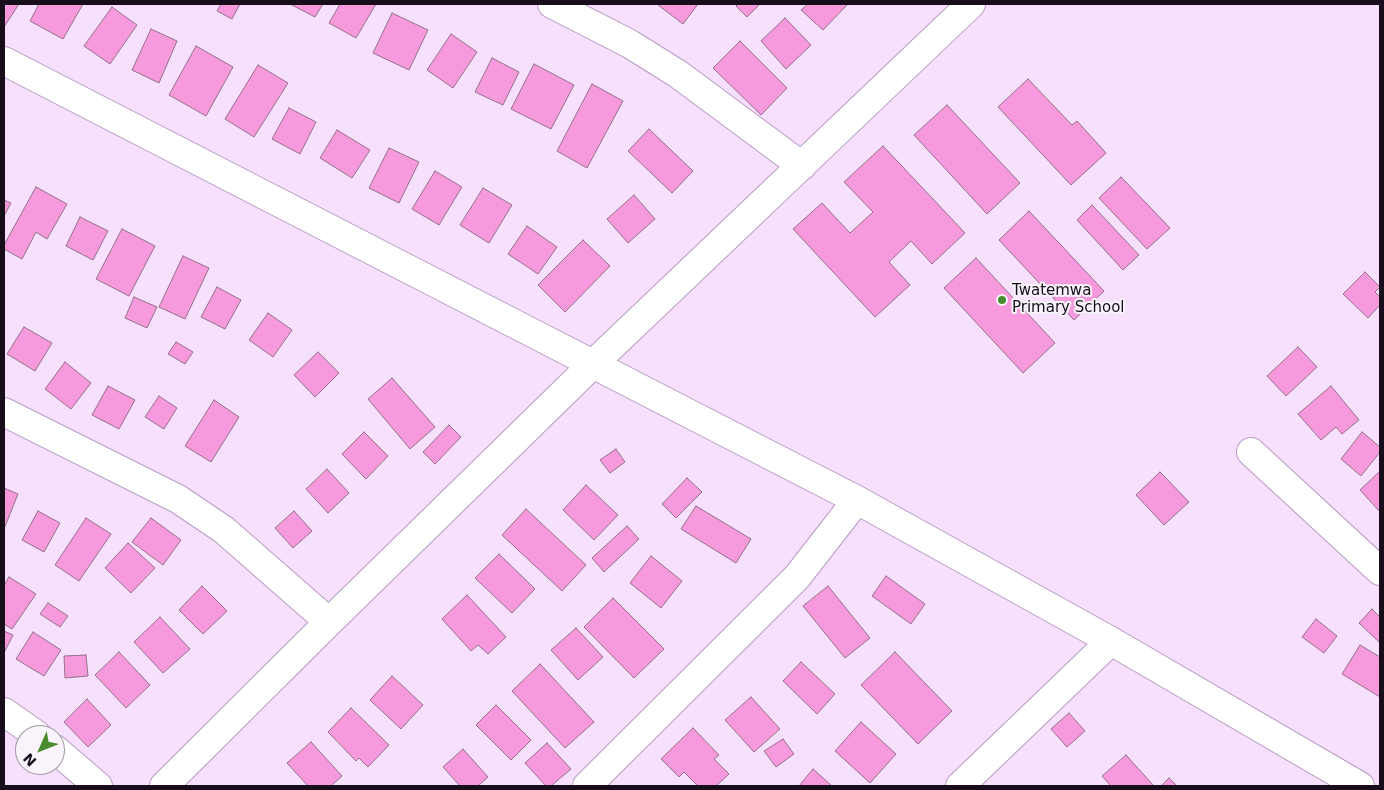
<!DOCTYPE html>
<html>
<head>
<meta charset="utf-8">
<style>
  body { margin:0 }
  #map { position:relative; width:1384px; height:790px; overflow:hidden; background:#f6e0fe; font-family:"DejaVu Sans",sans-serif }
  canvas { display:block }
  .frame { position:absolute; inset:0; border:5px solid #180e1b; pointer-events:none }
  .north { position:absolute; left:15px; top:725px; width:50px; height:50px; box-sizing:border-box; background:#f9f4fb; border:1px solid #9f98a1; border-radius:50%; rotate:226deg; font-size:14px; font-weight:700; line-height:20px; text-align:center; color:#180e1b }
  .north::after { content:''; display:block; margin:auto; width:18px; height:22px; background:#4b8c2f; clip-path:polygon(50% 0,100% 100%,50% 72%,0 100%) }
</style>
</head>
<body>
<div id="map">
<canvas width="1384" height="790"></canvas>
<div class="frame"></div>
<div class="north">N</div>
</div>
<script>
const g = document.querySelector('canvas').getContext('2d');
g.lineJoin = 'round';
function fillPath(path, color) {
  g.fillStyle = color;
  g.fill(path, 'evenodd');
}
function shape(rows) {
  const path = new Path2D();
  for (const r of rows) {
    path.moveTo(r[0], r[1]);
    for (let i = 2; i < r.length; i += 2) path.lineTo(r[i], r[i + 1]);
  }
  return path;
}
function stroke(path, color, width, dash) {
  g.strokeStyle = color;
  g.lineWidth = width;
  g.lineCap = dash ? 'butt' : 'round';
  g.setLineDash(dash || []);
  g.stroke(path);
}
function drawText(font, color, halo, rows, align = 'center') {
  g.font = font + ' "DejaVu Sans",sans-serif';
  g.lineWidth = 4;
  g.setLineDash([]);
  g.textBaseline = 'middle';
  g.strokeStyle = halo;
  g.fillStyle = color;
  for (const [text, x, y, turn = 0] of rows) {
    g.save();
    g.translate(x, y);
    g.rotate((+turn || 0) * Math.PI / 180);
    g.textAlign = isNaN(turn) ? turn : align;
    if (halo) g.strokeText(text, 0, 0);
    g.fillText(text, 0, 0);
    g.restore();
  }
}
const building = shape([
  [4,4,19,4,4,27,4,4],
  [39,4,83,4,63,39,30,21,39,4],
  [221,4,240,4,232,19,217,11,221,4],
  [290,4,323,4,315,17,290,4],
  [340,4,376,4,356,38,329,23,340,4],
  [659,4,698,4,683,24,658,5,659,4],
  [738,4,760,4,747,17,736,6,738,4],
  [808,4,848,4,823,30,801,10,808,4],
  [112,7,137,25,110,64,84,46,112,7],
  [392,13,428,30,409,70,373,53,392,13],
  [785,18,811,45,786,69,761,41,785,18],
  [151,29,177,41,159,83,132,70,151,29],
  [451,34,477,52,453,88,427,70,451,34],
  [740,41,787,88,761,115,713,68,740,41],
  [196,46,233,67,206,116,169,95,196,46],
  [492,58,519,72,503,105,475,92,492,58],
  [534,64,574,85,551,129,511,109,534,64],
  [258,65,288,83,254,137,225,119,258,65],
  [1028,79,1072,125,1077,121,1106,153,1071,185,998,107,1028,79],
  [592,84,623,101,587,168,557,151,592,84],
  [947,105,1020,183,987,214,914,135,947,105],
  [289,108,316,122,300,154,272,139,289,108],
  [649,129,693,171,672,193,628,151,649,129],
  [337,130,370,150,352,178,320,158,337,130],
  [883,146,965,233,932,264,911,241,889,262,910,285,875,317,793,229,822,203,850,233,873,212,844,182,883,146],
  [389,148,419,162,399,203,369,188,389,148],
  [435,171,462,187,439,225,412,209,435,171],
  [1121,177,1170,228,1147,249,1099,198,1121,177],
  [36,187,67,204,47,239,36,232,22,259,4,249,4,245,36,187],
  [483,188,512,205,489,243,460,225,483,188],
  [634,195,655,219,628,243,607,219,634,195],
  [4,200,11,203,4,216,4,200],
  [1092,205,1139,255,1123,270,1077,220,1092,205],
  [1029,211,1104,291,1074,320,999,240,1029,211],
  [80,217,108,231,93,260,66,246,80,217],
  [527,226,557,247,538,274,508,254,527,226],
  [122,229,155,246,129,296,96,279,122,229],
  [583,240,610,266,565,312,538,285,583,240],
  [183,256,209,268,185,319,159,307,183,256],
  [976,258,1055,343,1023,373,944,288,976,258],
  [1365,272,1380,287,1375,292,1380,297,1380,305,1368,318,1343,294,1365,272],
  [217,287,241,300,225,329,201,317,217,287],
  [134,297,157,307,147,328,125,318,134,297],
  [268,313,292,330,273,357,249,340,268,313],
  [24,327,52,343,35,371,7,354,24,327],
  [176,342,193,352,185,364,168,354,176,342],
  [1298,347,1317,367,1286,396,1267,376,1298,347],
  [318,352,339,373,315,397,294,375,318,352],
  [65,362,91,383,71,409,45,389,65,362],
  [392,378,435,427,410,449,368,399,392,378],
  [108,386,135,400,119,429,92,415,108,386],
  [1331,386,1359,420,1342,434,1336,427,1321,440,1298,414,1331,386],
  [159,396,177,408,164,429,145,417,159,396],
  [214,400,239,417,211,462,185,446,214,400],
  [449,425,461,437,435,464,423,452,449,425],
  [364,432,388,456,366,479,342,454,364,432],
  [1362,432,1380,447,1380,452,1361,476,1341,459,1362,432],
  [616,449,625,462,610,473,600,460,616,449],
  [327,469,349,493,328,513,306,489,327,469],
  [1380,471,1380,512,1360,490,1380,471],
  [1160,472,1189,502,1164,525,1136,495,1160,472],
  [687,478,702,492,676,518,662,504,687,478],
  [586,485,618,515,594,540,563,510,586,485],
  [4,488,18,494,4,529,4,488],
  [696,506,751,539,736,563,681,529,696,506],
  [526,509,586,565,562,591,502,535,526,509],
  [38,511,60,523,44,552,22,540,38,511],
  [294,511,312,531,293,548,275,528,294,511],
  [86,518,111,534,79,581,55,565,86,518],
  [151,518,181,540,163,565,132,542,151,518],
  [627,526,639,539,604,572,592,558,627,526],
  [128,543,155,568,131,593,105,568,128,543],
  [499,554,535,589,512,613,475,578,499,554],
  [651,556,682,581,661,608,630,583,651,556],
  [886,576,925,604,911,624,872,596,886,576],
  [9,577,36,594,12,629,4,624,4,585,9,577],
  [202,586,227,611,203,634,179,610,202,586],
  [828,586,870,638,845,658,803,606,828,586],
  [467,595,506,637,488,654,478,645,471,651,442,619,467,595],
  [613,598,664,649,634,678,584,627,613,598],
  [48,603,68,616,60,627,40,614,48,603],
  [1372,609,1380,617,1380,643,1359,623,1372,609],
  [160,617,190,649,163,673,134,642,160,617],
  [1316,619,1337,636,1324,653,1302,637,1316,619],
  [576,628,603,657,578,680,551,650,576,628],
  [4,631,13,635,4,653,4,631],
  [33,632,61,650,44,676,16,659,33,632],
  [1360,645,1380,657,1380,697,1342,674,1360,645],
  [119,652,150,685,126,708,95,675,119,652],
  [895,652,952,711,918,744,861,685,895,652],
  [86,655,88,676,65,678,64,656,86,655],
  [801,662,835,694,817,714,783,681,801,662],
  [540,664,594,722,565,748,512,691,540,664],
  [392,676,423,705,401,729,370,700,392,676],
  [751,697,780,729,754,752,725,720,751,697],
  [87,699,111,725,88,747,64,722,87,699],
  [496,705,531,740,511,760,476,725,496,705],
  [351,708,389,745,368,767,359,758,356,761,328,732,351,708],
  [1069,713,1085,731,1067,747,1051,729,1069,713],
  [861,722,896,754,870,783,835,751,861,722],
  [693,728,719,755,714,759,729,774,716,786,698,786,684,772,679,777,661,759,693,728],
  [783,739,794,754,776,767,764,751,783,739],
  [311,742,342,776,331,786,308,786,287,763,311,742],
  [547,743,571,769,551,786,546,786,525,763,547,743],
  [463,749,488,777,478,786,460,786,443,767,463,749],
  [1126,755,1154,786,1111,786,1102,776,1126,755],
  [813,769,832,786,799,786,813,769],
  [1169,778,1177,786,1161,786,1169,778]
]);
fillPath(building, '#f69add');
stroke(building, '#947089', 1);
const street = shape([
  [552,4,630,44,678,74,802,166],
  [4,412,178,499,224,530,329,622],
  [1251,452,1380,571],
  [4,712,37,735],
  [55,749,98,786],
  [164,786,329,622,593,364,971,4],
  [587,786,797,577,857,500],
  [960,786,1111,641]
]);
const secondary = shape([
  [4,61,857,500,1111,641,1360,786]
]);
stroke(street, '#b79cc0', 30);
stroke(secondary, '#b79cc0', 30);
stroke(street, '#fff', 28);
stroke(secondary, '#fff', 28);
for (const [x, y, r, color] of [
  [1002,300,5,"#4b8c2f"]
]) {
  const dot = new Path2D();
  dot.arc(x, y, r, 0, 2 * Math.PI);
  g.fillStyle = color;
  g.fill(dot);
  stroke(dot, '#f9f4fb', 2);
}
drawText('15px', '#180e1b', '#f9f4fb', [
  ["Twatemwa",1012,291],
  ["Primary School",1012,308]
], 'left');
</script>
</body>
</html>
